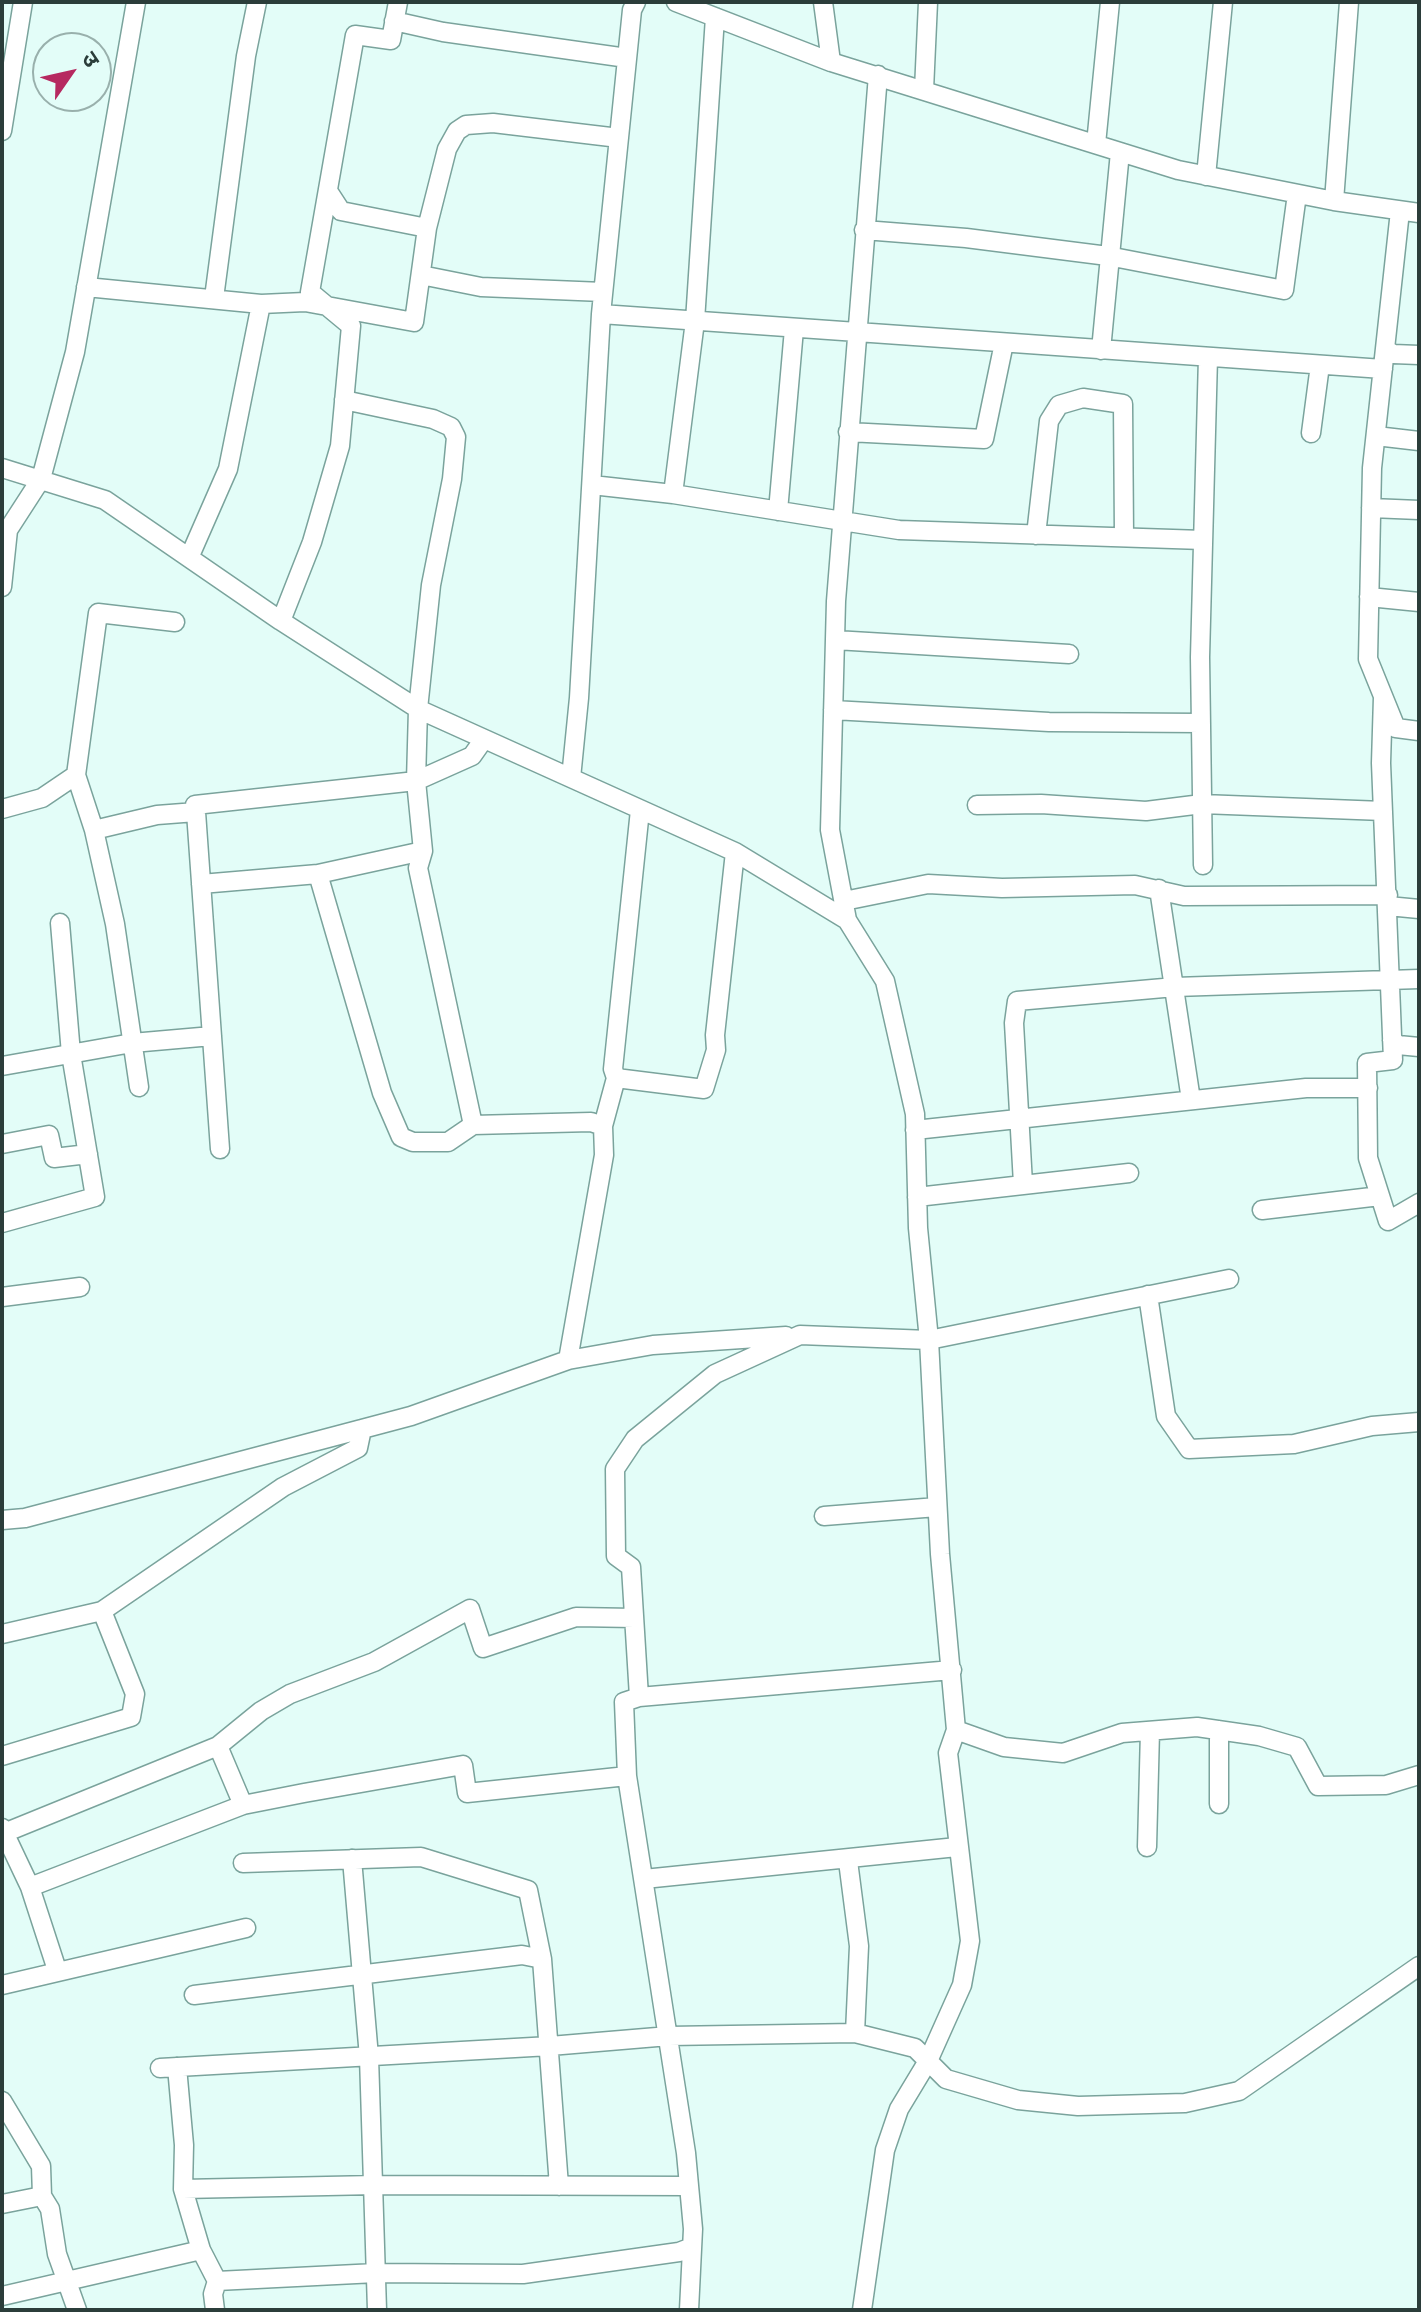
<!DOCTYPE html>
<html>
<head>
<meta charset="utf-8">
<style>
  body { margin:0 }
  #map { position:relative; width:1421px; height:2312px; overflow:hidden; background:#e3fdf8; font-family:Bitter,"Noto Sans Devanagari",serif }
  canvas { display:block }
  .frame { position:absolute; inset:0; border:4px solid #2b3d3a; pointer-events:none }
  .north { position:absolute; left:32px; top:32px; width:80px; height:80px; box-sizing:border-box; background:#e3fdf8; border:2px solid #99b0ac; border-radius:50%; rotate:56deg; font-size:22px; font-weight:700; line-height:32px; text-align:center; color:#2b3d3a }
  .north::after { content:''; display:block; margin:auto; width:28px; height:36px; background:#b62960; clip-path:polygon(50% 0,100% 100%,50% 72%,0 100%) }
</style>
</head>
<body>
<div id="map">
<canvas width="1421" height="2312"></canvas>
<div class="frame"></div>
<div class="north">उ</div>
</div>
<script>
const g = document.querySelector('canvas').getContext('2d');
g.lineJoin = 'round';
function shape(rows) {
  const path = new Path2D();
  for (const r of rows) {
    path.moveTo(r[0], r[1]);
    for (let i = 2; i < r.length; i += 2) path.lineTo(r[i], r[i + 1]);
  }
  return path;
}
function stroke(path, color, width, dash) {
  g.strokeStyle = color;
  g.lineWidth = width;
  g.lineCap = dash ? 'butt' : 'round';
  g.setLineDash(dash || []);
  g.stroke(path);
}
const minor = shape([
  [636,2,632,10,601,314,1383,369],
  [676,2,831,62,1178,170,1334,201,1419,213],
  [823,2,831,62],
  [394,21,443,32,627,58],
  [924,90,928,2],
  [2,131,23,2],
  [1096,144,1110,2],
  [1206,176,1223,2],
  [328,191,341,211,427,228],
  [1334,201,1349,2],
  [1400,211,1372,468,1368,659,1396,728,1419,731],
  [864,230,966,238,1108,256,1284,290,1297,194],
  [421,275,481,287,603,292],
  [86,287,261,304,305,302,414,322,427,228,447,149,457,131,466,125,493,123,619,138],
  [214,298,246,56,257,2],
  [1385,349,1393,354,1419,355],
  [1101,350,1120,152],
  [344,400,433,419,451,427,456,437,452,479,431,585,418,709,416,781,423,851],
  [848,432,984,439,1004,343],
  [1311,433,1320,365],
  [1376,436,1419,441],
  [2,468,105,500,281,621,418,709,735,852,847,920,885,981,915,1114,918,1228,929,1340,940,1554,956,1730,1004,1747,1063,1753,1122,1733,1197,1727,1259,1736,1297,1747,1318,1786,1386,1785,1419,1775],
  [592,485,673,494,899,530,1203,540],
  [673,494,695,321,715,17],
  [1371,508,1419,510],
  [778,511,794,329],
  [1036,535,1049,421,1059,405,1083,398,1123,404,1124,536],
  [189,558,228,469,261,304],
  [2,587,8,530,41,479,75,352,136,2],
  [1369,597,1419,602],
  [281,621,312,542,340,446,351,326,310,292,355,35,391,40,398,2],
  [835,640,1069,654],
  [1383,697,1381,763,1393,1060,1367,1063,1368,1158,1388,1221,1419,1203],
  [833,710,1049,722,1201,723],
  [76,775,94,830,115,924,139,1087],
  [571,778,579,698,601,314],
  [195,805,416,781,472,756,484,739],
  [977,805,1041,804,1146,811,1202,804,1383,811],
  [2,809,42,798,76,775,98,613,175,622],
  [94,830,157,815,196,812,220,1149],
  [1203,865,1200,657,1208,357],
  [318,874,382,1093,401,1137,413,1142,448,1142,473,1125,591,1122,603,1126],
  [201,884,318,874,423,851,418,868,473,1125],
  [1159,889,1191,1100],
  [844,901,928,884,1002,888,1135,885,1184,896,1388,895],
  [1388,906,1419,909],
  [847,920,830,830,836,601,878,75],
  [1392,1040,1398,1045,1419,1047],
  [2,1066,132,1043,212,1036],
  [616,1078,704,1089,716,1050,715,1035,735,852],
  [915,1130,1306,1088,1368,1088],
  [2,1144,49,1135,54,1158,88,1154],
  [1023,1184,1014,1023,1017,1001,1175,987,1419,979],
  [917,1197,1129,1173],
  [1262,1210,1380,1196],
  [2,1223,95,1197,71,1054,60,923],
  [1148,1295,1166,1416,1189,1449,1294,1444,1372,1426,1419,1422],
  [2,1297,80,1287],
  [568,1360,604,1155,603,1126,616,1078,613,1069,640,810],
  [362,1429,411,1416,568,1360,653,1345,786,1336],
  [824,1516,937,1507],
  [2,1520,25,1518,362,1429,358,1448,283,1487,102,1611,2,1634],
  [639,1697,952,1670],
  [1219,1730,1219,1804],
  [218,1746,243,1805],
  [2,1756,131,1717,135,1694,102,1611],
  [2,1828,30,1887,57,1970],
  [4,1833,218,1746,261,1711,290,1694,374,1662,470,1609,483,1648,576,1617,634,1618],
  [1147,1847,1150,1731],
  [352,1859,369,2057,377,2310],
  [848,1861,859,1946,855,2033],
  [243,1863,421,1857,528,1890,542,1959,559,2186],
  [644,1879,957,1847],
  [30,1887,243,1805,304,1793,463,1765,467,1793,627,1776],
  [2,1985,246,1928],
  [194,1995,522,1955,542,1959],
  [177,2067,184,2145,183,2189,201,2250,217,2281,213,2294,215,2310],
  [160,2068,550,2046,669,2036,855,2033,915,2048,946,2079,1018,2100,1078,2106,1185,2103,1239,2091,1419,1966],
  [2,2101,41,2166,42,2196,50,2209,57,2254,77,2310],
  [183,2189,375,2185,689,2186],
  [2,2204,42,2196],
  [217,2281,376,2273,523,2274,679,2252,692,2247],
  [2,2296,201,2250],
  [689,2310,693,2229,686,2153,627,1776,624,1702,639,1697,631,1567,616,1556,615,1469,635,1439,715,1374,800,1335,929,1340,1229,1279],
  [862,2310,885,2150,899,2109,928,2061,962,1985,970,1941,948,1753,956,1730]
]);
stroke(minor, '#7aa39c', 21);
stroke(minor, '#fff', 18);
</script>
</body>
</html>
